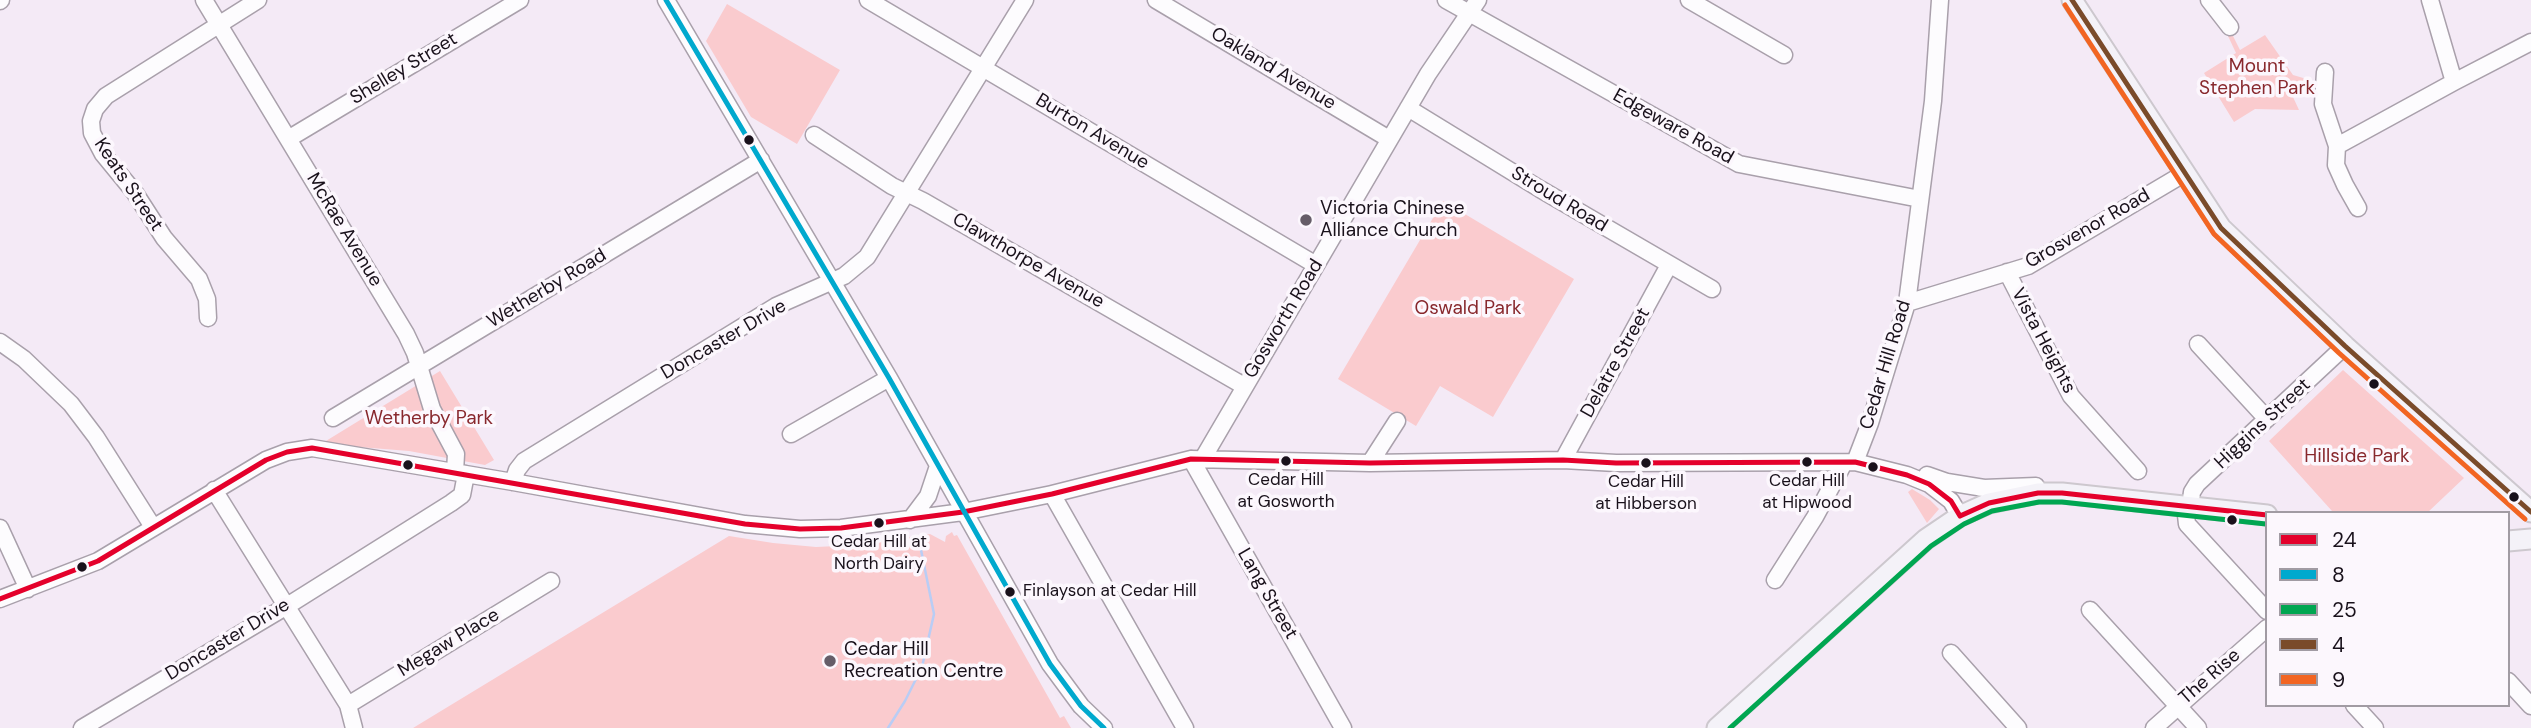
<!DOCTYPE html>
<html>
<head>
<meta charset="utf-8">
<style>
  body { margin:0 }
  #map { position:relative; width:2531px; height:728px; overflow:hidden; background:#f4eaf6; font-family:"DM Sans",sans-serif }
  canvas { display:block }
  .legend { position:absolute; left:2265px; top:511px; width:245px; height:196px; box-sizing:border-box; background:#fcf7fd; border:2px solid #a19ba3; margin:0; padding:9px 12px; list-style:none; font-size:21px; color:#19111b }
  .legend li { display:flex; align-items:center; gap:14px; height:35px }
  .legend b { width:35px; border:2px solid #a19ba3 }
</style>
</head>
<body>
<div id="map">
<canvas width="2531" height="728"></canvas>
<ul class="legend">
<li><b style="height:9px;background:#e4002b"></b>24</li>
<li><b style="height:9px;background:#00a9ce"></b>8</li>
<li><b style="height:9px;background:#00a651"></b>25</li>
<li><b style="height:9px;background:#7a4b2a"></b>4</li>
<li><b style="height:9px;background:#f26522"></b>9</li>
</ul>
</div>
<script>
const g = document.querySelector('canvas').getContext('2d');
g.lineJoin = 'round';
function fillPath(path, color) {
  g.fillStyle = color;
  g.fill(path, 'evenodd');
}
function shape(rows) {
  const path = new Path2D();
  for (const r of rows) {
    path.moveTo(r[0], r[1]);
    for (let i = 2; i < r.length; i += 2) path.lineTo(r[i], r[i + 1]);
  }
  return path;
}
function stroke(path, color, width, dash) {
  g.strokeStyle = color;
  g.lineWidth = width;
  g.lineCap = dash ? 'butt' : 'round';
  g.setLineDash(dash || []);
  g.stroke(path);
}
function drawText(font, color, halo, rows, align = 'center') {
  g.font = font + ' "DM Sans",sans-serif';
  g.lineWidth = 7;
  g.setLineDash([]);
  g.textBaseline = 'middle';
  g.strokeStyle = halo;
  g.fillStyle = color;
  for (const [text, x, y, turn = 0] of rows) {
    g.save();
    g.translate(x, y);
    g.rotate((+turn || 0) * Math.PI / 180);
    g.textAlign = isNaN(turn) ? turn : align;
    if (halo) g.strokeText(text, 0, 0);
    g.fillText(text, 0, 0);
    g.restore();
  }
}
fillPath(shape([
  [727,4,840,70,797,144,751,117,706,41],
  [2232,34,2240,50,2265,35,2293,75,2310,80,2307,88,2293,97,2299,110,2255,109,2234,122,2204,73,2236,53,2228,36],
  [1443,201,1574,279,1493,417,1440,386,1416,426,1338,379],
  [2343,370,2464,478,2427,513,2332,511,2269,441],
  [440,371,494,460,485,465,409,451,321,444],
  [1912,489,1930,500,1939,509,1927,523,1908,492],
  [952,532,954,536,957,535,1060,718,1064,716,1071,728,413,728,729,536,773,543,816,547,859,545,930,534,945,542,946,536]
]), '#facbce');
stroke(shape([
  [888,728,905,701,922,667,934,614,919,540]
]), '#b9cdf5', 2.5);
const minor = shape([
  [204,0,406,334,415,353,432,409,456,454,455,472],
  [666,0,889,378,1050,664,1081,706,1104,728],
  [868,0,1316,265],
  [1156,0,1389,139],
  [1446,0,1739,164,1920,199],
  [1689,0,1784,55],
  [2209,0,2230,27],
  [2430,0,2454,82],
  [0,1,1,0],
  [2325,72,2323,104,2337,146,2336,165,2345,185,2358,208],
  [1408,108,1540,189,1712,289],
  [814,135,892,186,923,201,1244,386],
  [288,139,520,0],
  [2337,146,2454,82,2531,42],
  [2007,272,2071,396,2138,471],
  [1907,303,2028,266,2185,173],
  [208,318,207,299,199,279,164,238,135,193,103,154,92,133,91,121,95,109,106,96,258,0],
  [0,342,24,359,71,404,96,437,153,527],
  [2198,344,2267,419],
  [333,418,761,160],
  [791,434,889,378],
  [1191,459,1343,728],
  [1202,460,1428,74,1478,0],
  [1563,460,1669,265],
  [1855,462,1870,423,1907,303,1933,101,1940,0],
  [1370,463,1397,421],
  [1927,475,1947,482,1984,488,2036,486],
  [513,482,517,470,524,461,776,306,844,276,867,257,1025,0],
  [214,490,348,705,354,728],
  [1052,494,1185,728],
  [2185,506,2187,524,2267,611],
  [2190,507,2192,492,2197,484,2345,346],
  [910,520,928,496,938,466],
  [0,528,28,589],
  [1775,580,1815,517,1844,463],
  [0,599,98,561,266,460,287,452,312,448,513,482,745,524,800,529,841,528,963,512,1052,494,1191,459,1370,463,1563,460,1616,463,1855,462,1907,475,1929,484,1951,501,1960,516],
  [2090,610,2198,728],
  [1951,653,2018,728],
  [2508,681,2531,706],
  [348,705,551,581],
  [2354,705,2375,728],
  [82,728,287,606,451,503,462,495,466,474],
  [2154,728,2267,628]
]);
const major = shape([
  [2072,0,2221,228,2345,346,2531,512],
  [2508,541,2531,539],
  [1717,728,1926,539,1960,516,1989,503,2038,493,2062,493,2267,515]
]);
stroke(minor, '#a9a0ab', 19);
stroke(major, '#cdc8ce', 23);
stroke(minor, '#fdfcfe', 16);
stroke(major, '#f4f2f8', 19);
stroke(shape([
  [1960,516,1989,503,2038,493,2062,493,2267,515],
  [0,599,98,561,266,460,287,452,312,448,745,524,800,529,841,528,963,512,1052,494,1191,459,1370,463,1563,460,1616,463,1855,462,1907,475,1929,484,1951,501,1960,516]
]), '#e4002b', 5);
stroke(shape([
  [666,0,889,378,1050,664,1081,706,1104,728]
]), '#00a9ce', 5);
stroke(shape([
  [1730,728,1931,546,1964,524,1992,511,2039,502,2062,502,2266,524]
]), '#00a651', 5);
stroke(shape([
  [2072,0,2221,228,2345,346,2531,512]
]), '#7a4b2a', 5);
stroke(shape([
  [2065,5,2214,234,2339,353,2525,519]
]), '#f26522', 5);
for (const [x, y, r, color] of [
  [749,140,6,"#19111b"],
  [1306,220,7,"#665d68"],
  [2374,384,6,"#19111b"],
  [1286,461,6,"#19111b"],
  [1807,462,6,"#19111b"],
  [1646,463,6,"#19111b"],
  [408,465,6,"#19111b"],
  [1873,467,6,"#19111b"],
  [2514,497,6,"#19111b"],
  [2232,520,6,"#19111b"],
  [879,523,6,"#19111b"],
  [82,567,6,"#19111b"],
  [1010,592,6,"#19111b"],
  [830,661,7,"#665d68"]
]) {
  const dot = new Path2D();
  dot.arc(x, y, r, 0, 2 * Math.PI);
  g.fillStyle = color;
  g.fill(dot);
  stroke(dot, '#fcf7fd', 2.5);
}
drawText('17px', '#19111b', '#fcf7fd', [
  ["Cedar Hill",1286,481],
  ["at Gosworth",1286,503],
  ["Cedar Hill",1807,482],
  ["at Hipwood",1807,504],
  ["Cedar Hill",1646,483],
  ["at Hibberson",1646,505],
  ["Cedar Hill at",879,543],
  ["North Dairy",879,565],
  ["Finlayson at Cedar Hill",1023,592,"left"]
]);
drawText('19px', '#88282d', '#fcf7fd', [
  ["Mount",2257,67],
  ["Stephen Park",2257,89],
  ["Oswald Park",1468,309],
  ["Wetherby Park",429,419],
  ["Hillside Park",2357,457]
]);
drawText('19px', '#19111b', '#fcf7fd', [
  ["Shelley Street",404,69,-31],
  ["Oakland Avenue",1273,69,31],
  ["Edgeware Road",1673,127,29],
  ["Burton Avenue",1092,132,31],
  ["Keats Street",128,185,56],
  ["Stroud Road",1559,200,31],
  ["Grosvenor Road",2088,229,-30],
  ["McRae Avenue",344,230,59],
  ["Clawthorpe Avenue",1028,261,30],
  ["Wetherby Road",547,289,-31],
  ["Gosworth Road",1284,319,-59],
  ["Doncaster Drive",724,340,-30],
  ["Vista Heights",2043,341,62],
  ["Delatre Street",1616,363,-61],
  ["Cedar Hill Road",1886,365,-73],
  ["Higgins Street",2263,424,-43],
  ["Lang Street",1267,594,60],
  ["Doncaster Drive",228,640,-31],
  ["Megaw Place",449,643,-31],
  ["The Rise",2210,677,-41]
]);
drawText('19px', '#19111b', '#fcf7fd', [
  ["Victoria Chinese",1320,209],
  ["Alliance Church",1320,231],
  ["Cedar Hill",844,650],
  ["Recreation Centre",844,672]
], 'left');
</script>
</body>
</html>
